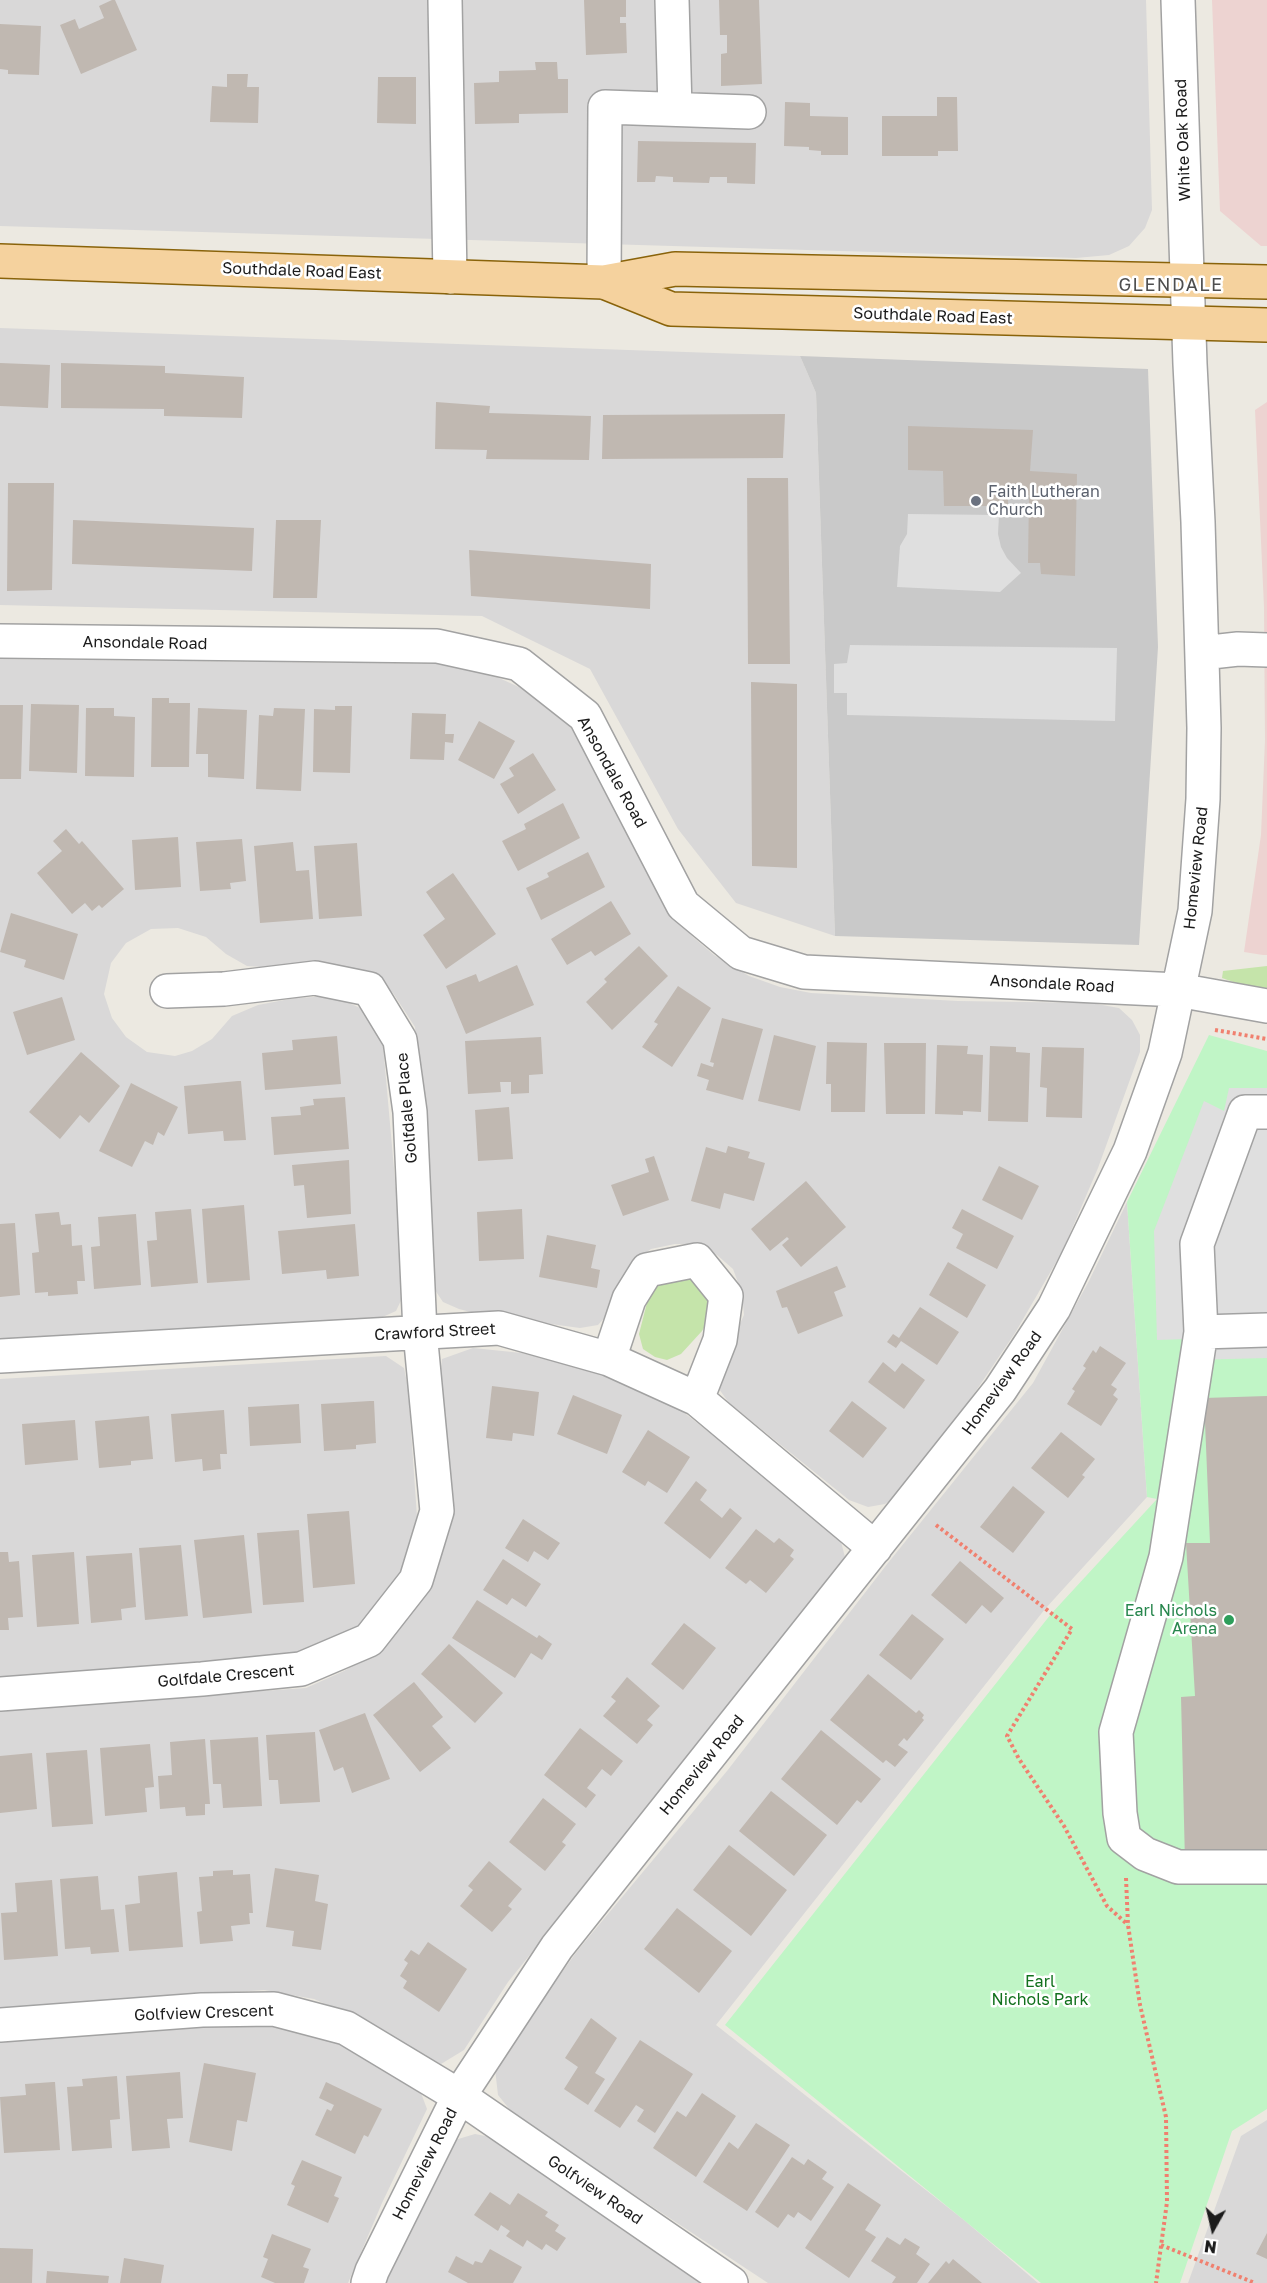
<!DOCTYPE html>
<html>
<head>
<meta charset="utf-8">
<style>
  body { margin:0 }
  #map { position:relative; width:1267px; height:2283px; overflow:hidden; background:#ece9e1; font-family:"Golos Text",sans-serif }
  canvas { display:block }
  .north { position:absolute; left:1183px; top:2199px; width:60px; height:60px; -webkit-text-stroke:4px #fff; paint-order:stroke; rotate:188deg; font-size:16px; font-weight:700; line-height:24px; text-align:center; color:#1b1b1b }
  .north::after { content:''; display:block; margin:auto; width:21px; height:27px; background:#1b1b1b; clip-path:polygon(50% 0,100% 100%,50% 72%,0 100%) }
</style>
</head>
<body>
<div id="map">
<canvas width="1267" height="2283"></canvas>
<div class="north">N</div>
</div>
<script>
const g = document.querySelector('canvas').getContext('2d');
g.lineJoin = 'round';
function fillPath(path, color) {
  g.fillStyle = color;
  g.fill(path, 'evenodd');
}
function shape(rows) {
  const path = new Path2D();
  for (const r of rows) {
    path.moveTo(r[0], r[1]);
    for (let i = 2; i < r.length; i += 2) path.lineTo(r[i], r[i + 1]);
  }
  return path;
}
function stroke(path, color, width, dash) {
  g.strokeStyle = color;
  g.lineWidth = width;
  g.lineCap = dash ? 'butt' : 'round';
  g.setLineDash(dash || []);
  g.stroke(path);
}
function drawText(font, color, halo, rows, align = 'center') {
  g.font = font + ' "Golos Text",sans-serif';
  g.lineWidth = 5;
  g.setLineDash([]);
  g.textBaseline = 'middle';
  g.strokeStyle = halo;
  g.fillStyle = color;
  for (const [text, x, y, turn = 0] of rows) {
    g.save();
    g.translate(x, y);
    g.rotate((+turn || 0) * Math.PI / 180);
    g.textAlign = isNaN(turn) ? turn : align;
    if (halo) g.strokeText(text, 0, 0);
    g.fillText(text, 0, 0);
    g.restore();
  }
}
fillPath(shape([
  [0,0,1146,0,1152,210,1145,228,1129,246,1109,255,1076,258,0,226],
  [0,328,800,356,816,393,835,936,736,903,678,829,590,669,482,616,0,605],
  [0,659,448,664,486,672,521,688,557,710,576,735,592,763,671,912,693,937,714,955,749,976,780,987,811,993,958,1001,1091,1003,1119,1008,1132,1020,1140,1035,1140,1052,1098,1168,1062,1252,1015,1333,963,1410,900,1493,885,1504,868,1507,849,1500,729,1403,719,1389,717,1373,744,1315,742,1293,733,1269,717,1255,692,1244,675,1244,651,1249,636,1259,627,1269,608,1314,598,1325,580,1328,478,1314,459,1309,443,1302,435,1290,415,1027,393,993,365,974,247,966,226,954,206,937,178,928,151,929,126,943,111,963,104,994,112,1018,126,1037,147,1052,175,1056,192,1051,212,1039,232,1016,258,1005,295,998,333,996,367,1011,382,1034,405,1292,396,1311,378,1319,0,1344],
  [1127,1202,1147,1497,1045,1609,716,2025,964,2220,1038,2283,768,2283,515,2116,498,2095,495,2069,515,2037,578,1950,727,1771,888,1563,1033,1383,1089,1281],
  [473,1348,522,1353,588,1369,665,1398,820,1518,840,1538,845,1557,747,1685,508,1982,464,2050,441,2064,415,2052,350,2015,314,1999,264,1990,0,2008,0,1709,306,1688,344,1671,381,1649,414,1609,442,1359],
  [386,1356,404,1368,408,1387,417,1517,409,1565,382,1607,352,1631,321,1648,278,1658,0,1678,0,1379],
  [240,2018,335,2039,421,2093,427,2109,382,2203,348,2283,0,2283,0,2039],
  [1267,2120,1267,2283,1188,2283,1241,2136],
  [475,2134,500,2139,716,2283,386,2283,435,2172,455,2140]
]), '#d9d8d8');
fillPath(shape([
  [1212,0,1267,0,1267,246,1261,246,1220,211],
  [1267,402,1267,955,1263,955,1244,952,1261,835,1265,740,1264,607,1255,410]
]), '#edd3d1');
fillPath(shape([
  [800,356,1148,369,1158,647,1139,945,835,936,816,393]
]), '#c9c9c9');
fillPath(shape([
  [1267,966,1267,988,1242,985,1222,978,1223,971],
  [693,1276,707,1287,711,1316,702,1331,681,1354,667,1360,655,1357,643,1349,639,1334,651,1287,663,1278]
]), '#c5e4aa');
fillPath(shape([
  [1209,1035,1267,1051,1267,2109,1232,2131,1180,2283,1041,2283,725,2025,1051,1614,1157,1499,1147,1497,1127,1202]
]), '#c0f5c6');
fillPath(shape([
  [908,514,999,515,998,534,1001,547,1007,558,1021,573,1000,592,897,587,900,546,907,534],
  [850,645,1117,648,1115,721,847,715,847,693,834,693,834,664,847,663],
  [1229,1088,1267,1088,1267,1358,1190,1360,1188,1339,1157,1340,1154,1231,1204,1101,1224,1111]
]), '#dfdfdf');
fillPath(shape([
  [112,0,115,0,137,50,81,74,60,25,75,19,79,29,104,18,99,6],
  [584,0,626,0,626,17,620,17,620,23,626,23,627,53,586,55],
  [719,0,759,0,762,84,721,86,721,54,727,53,727,35,720,35],
  [0,24,41,26,39,75,8,74,8,70,0,69],
  [535,62,557,62,558,79,568,79,568,113,519,114,519,123,475,124,474,83,499,82,499,71,536,70],
  [227,74,248,74,247,87,259,87,258,123,210,122,212,86,227,87],
  [378,77,416,77,416,124,377,123],
  [937,97,957,97,958,151,938,151,938,156,882,156,882,116,937,116],
  [785,102,810,103,810,116,848,117,848,155,821,155,821,151,809,150,809,147,784,146],
  [638,141,756,143,755,184,727,183,727,177,710,177,709,183,673,182,673,177,656,176,655,182,637,182],
  [0,363,50,365,48,408,0,406],
  [61,363,165,366,165,373,244,377,242,418,164,416,164,409,61,408],
  [436,402,490,406,489,413,591,416,589,460,486,459,487,450,435,449],
  [785,414,783,458,602,459,603,415],
  [908,426,1033,430,1030,471,1077,474,1075,576,1041,574,1040,563,1028,563,1029,495,1008,494,1008,506,944,506,943,471,908,470],
  [747,478,788,478,790,664,748,664],
  [8,483,54,483,52,590,7,591],
  [73,520,254,528,252,571,72,564],
  [276,520,321,520,317,598,273,598],
  [469,550,651,564,650,609,471,596],
  [751,682,797,684,797,868,752,866],
  [152,698,169,698,169,703,190,703,189,767,151,767],
  [31,704,79,705,77,773,29,771],
  [0,705,23,705,21,779,0,779],
  [335,706,352,706,350,773,313,772,314,709,335,710],
  [86,708,114,708,114,716,135,717,134,777,85,776],
  [198,708,247,710,244,779,208,777,208,754,196,754],
  [274,708,305,709,301,791,256,789,259,715,273,716],
  [412,713,446,714,445,734,454,734,453,743,445,742,444,760,410,759],
  [479,721,515,741,494,779,458,760],
  [533,753,556,790,518,814,500,784,514,776,509,768],
  [563,803,580,838,518,871,502,841,526,829,524,824],
  [66,829,79,844,82,841,124,889,102,908,99,905,92,911,85,903,72,914,37,873,62,851,53,841],
  [178,837,181,887,135,890,132,840],
  [242,839,246,881,230,883,231,889,200,891,196,842],
  [293,842,296,871,309,870,313,919,260,923,254,846],
  [357,843,362,916,319,919,314,846],
  [588,852,605,887,541,920,526,888,549,877,547,873],
  [453,873,496,934,446,969,423,935,445,919,426,892],
  [611,901,631,934,595,956,591,951,567,965,551,939],
  [11,913,78,934,64,980,24,967,26,960,0,952],
  [639,946,668,976,612,1030,586,1002,607,982,604,979],
  [517,965,534,1005,466,1034,446,986,476,974,479,982],
  [678,986,711,1008,672,1067,642,1047,658,1024,654,1022],
  [62,997,75,1040,27,1055,13,1012],
  [722,1018,763,1029,743,1100,706,1090,709,1080,697,1076,701,1063,713,1067,714,1063,710,1062],
  [774,1035,816,1046,800,1111,758,1101],
  [337,1036,341,1084,265,1090,262,1053,293,1050,292,1040],
  [541,1037,543,1074,529,1075,529,1093,511,1094,511,1082,500,1082,501,1092,468,1094,465,1041],
  [827,1042,867,1043,865,1112,831,1112,831,1084,826,1084],
  [884,1043,926,1043,925,1114,886,1114],
  [937,1045,968,1046,967,1054,983,1055,981,1112,963,1111,963,1115,935,1114],
  [990,1046,1016,1047,1016,1052,1030,1053,1028,1122,988,1121],
  [1042,1047,1084,1048,1082,1118,1046,1117,1047,1088,1040,1087],
  [81,1052,120,1086,89,1123,80,1115,60,1139,29,1112],
  [238,1081,241,1081,246,1140,224,1141,223,1131,188,1134,184,1086],
  [131,1083,178,1107,164,1136,158,1132,153,1145,145,1141,132,1167,99,1151],
  [345,1097,349,1149,274,1155,271,1117,301,1115,300,1107,314,1105,313,1099],
  [509,1107,513,1159,478,1161,475,1110],
  [728,1146,750,1152,748,1158,765,1163,754,1201,724,1193,720,1209,691,1201,706,1147,726,1153],
  [654,1156,669,1200,623,1216,611,1185,649,1172,645,1159],
  [349,1160,351,1214,307,1218,304,1185,294,1186,292,1165],
  [999,1166,1039,1186,1022,1220,982,1200],
  [806,1181,846,1227,801,1267,782,1245,789,1239,787,1237,770,1251,751,1229],
  [244,1205,250,1280,207,1283,202,1209],
  [191,1209,198,1283,151,1287,147,1241,157,1240,155,1212],
  [522,1209,524,1259,479,1261,477,1212],
  [962,1209,1014,1236,997,1269,956,1248,963,1234,952,1228],
  [59,1212,61,1225,71,1224,72,1246,82,1245,85,1281,77,1281,78,1294,48,1296,48,1292,35,1293,32,1253,39,1252,35,1214],
  [136,1214,141,1285,94,1289,91,1247,100,1246,98,1217],
  [15,1223,20,1295,0,1297,0,1224],
  [355,1224,359,1276,327,1279,326,1270,282,1274,278,1231],
  [547,1235,596,1245,591,1268,600,1270,597,1288,539,1277],
  [948,1262,986,1285,967,1318,929,1295],
  [837,1266,846,1287,834,1292,843,1316,798,1334,787,1307,782,1308,776,1291],
  [920,1307,959,1332,937,1365,901,1341,896,1348,887,1342,893,1334,899,1338],
  [1100,1346,1126,1363,1111,1385,1117,1389,1113,1395,1118,1399,1101,1426,1067,1404,1075,1391,1072,1389,1086,1368,1083,1366,1093,1350,1096,1353],
  [883,1362,895,1372,902,1363,925,1380,904,1409,868,1382],
  [492,1386,539,1392,534,1436,513,1433,512,1441,486,1438],
  [573,1395,622,1415,607,1454,557,1434],
  [1267,1396,1267,1862,1185,1862,1181,1697,1195,1696,1186,1543,1210,1543,1204,1398],
  [370,1401,374,1401,376,1443,356,1445,356,1449,324,1451,321,1404],
  [852,1401,887,1428,863,1458,829,1431],
  [299,1404,301,1443,250,1446,248,1407],
  [224,1410,227,1454,220,1454,221,1469,203,1471,202,1459,175,1462,171,1414],
  [149,1416,153,1459,131,1461,131,1465,99,1468,95,1421],
  [75,1420,78,1460,25,1465,22,1424],
  [648,1430,690,1457,667,1493,648,1481,645,1486,622,1472],
  [1061,1432,1095,1459,1082,1475,1085,1477,1068,1498,1031,1468],
  [696,1481,707,1490,700,1500,722,1518,730,1508,742,1518,710,1559,664,1523],
  [1013,1486,1045,1512,1013,1553,980,1527],
  [349,1511,355,1584,313,1588,307,1514],
  [523,1519,560,1543,548,1560,534,1551,528,1562,505,1548],
  [756,1529,774,1543,779,1538,794,1550,790,1556,794,1559,766,1593,750,1580,746,1584,725,1568],
  [299,1530,304,1602,263,1605,257,1533],
  [244,1535,252,1613,203,1618,194,1540],
  [181,1545,188,1616,145,1620,139,1548],
  [0,1552,8,1552,9,1562,19,1561,23,1617,8,1618,9,1630,0,1630],
  [74,1552,79,1624,37,1627,32,1555],
  [132,1553,136,1607,121,1609,122,1620,91,1623,86,1556],
  [503,1559,541,1584,526,1607,512,1598,507,1605,483,1590],
  [960,1561,1004,1598,991,1613,982,1605,966,1624,931,1595],
  [477,1600,537,1638,539,1635,552,1644,542,1660,531,1653,515,1678,452,1638],
  [912,1614,944,1639,911,1680,879,1655],
  [684,1623,716,1648,683,1690,651,1664],
  [449,1644,503,1693,475,1723,421,1674],
  [868,1674,916,1713,919,1710,924,1715,922,1718,924,1720,907,1741,904,1738,898,1745,908,1752,895,1767,886,1760,883,1763,830,1720],
  [627,1677,660,1706,647,1720,653,1725,637,1744,603,1716,616,1701,611,1697],
  [414,1682,443,1717,432,1726,451,1748,420,1772,373,1715],
  [365,1713,390,1779,352,1793,343,1767,334,1771,319,1730],
  [580,1728,623,1761,611,1776,602,1769,587,1788,596,1795,586,1808,544,1775],
  [821,1730,881,1779,861,1803,857,1800,837,1825,781,1779],
  [315,1732,320,1802,280,1804,278,1780,269,1780,266,1735],
  [258,1737,262,1806,223,1808,221,1784,213,1784,210,1740],
  [205,1739,210,1804,205,1804,205,1815,186,1816,185,1807,160,1809,158,1776,172,1775,170,1742],
  [150,1744,154,1787,145,1788,147,1812,105,1816,100,1748],
  [87,1750,93,1824,52,1827,46,1753],
  [32,1753,37,1809,0,1813,0,1756],
  [771,1791,827,1835,794,1876,739,1831],
  [543,1798,576,1824,562,1842,566,1845,545,1871,509,1842],
  [729,1845,787,1890,751,1936,693,1890],
  [489,1861,522,1889,508,1906,512,1909,492,1932,460,1906,473,1890,468,1886],
  [275,1868,319,1875,315,1901,328,1904,321,1950,292,1946,294,1931,266,1927],
  [233,1870,233,1875,250,1874,253,1913,249,1913,250,1924,231,1926,233,1941,200,1944,197,1912,202,1911,199,1877,213,1876,213,1871],
  [177,1872,183,1947,129,1951,125,1905,140,1903,138,1876],
  [98,1876,101,1910,114,1909,119,1952,91,1954,90,1947,65,1949,60,1879],
  [52,1880,58,1956,4,1960,1,1913,17,1912,15,1883],
  [677,1908,732,1951,699,1993,644,1949],
  [428,1942,467,1969,439,2012,403,1988,407,1981,400,1976,408,1963,404,1960,411,1950,419,1955],
  [591,2018,617,2038,595,2073,605,2079,588,2105,564,2089,578,2067,565,2058],
  [640,2040,693,2074,655,2133,637,2121,644,2110,636,2105,620,2128,594,2111],
  [204,2063,256,2073,247,2122,237,2120,232,2151,189,2142],
  [180,2072,183,2118,167,2119,170,2148,132,2151,126,2076],
  [117,2076,120,2119,110,2120,112,2148,72,2151,67,2087,83,2086,82,2079],
  [53,2082,55,2082,60,2150,4,2153,0,2097,26,2095,25,2084],
  [326,2082,382,2109,368,2137,364,2135,355,2154,315,2135,327,2109,331,2111,334,2105,319,2098],
  [702,2093,736,2116,696,2177,653,2148,677,2111,686,2117],
  [756,2123,790,2145,747,2211,703,2182,729,2142,738,2149],
  [792,2157,804,2165,808,2159,827,2172,822,2179,834,2187,811,2221,798,2212,794,2218,788,2214,778,2228,755,2212],
  [302,2160,342,2177,334,2196,339,2198,328,2223,287,2205,295,2186,291,2184],
  [848,2183,881,2205,865,2230,876,2237,849,2278,805,2248],
  [490,2192,510,2205,518,2193,548,2212,545,2216,559,2225,555,2231,566,2238,557,2251,546,2244,542,2250,527,2240,523,2247,506,2236,510,2231,501,2225,498,2231,474,2215],
  [1267,2233,1267,2259,1256,2254],
  [272,2234,311,2249,303,2267,309,2269,304,2283,275,2283,261,2277,268,2259,263,2257],
  [887,2237,900,2245,905,2238,920,2247,916,2254,930,2264,917,2283,892,2283,896,2277,871,2261],
  [0,2248,33,2249,32,2283,0,2283],
  [490,2249,522,2267,513,2283,468,2283,448,2272,456,2256,473,2265,475,2261,482,2263],
  [124,2258,164,2265,161,2283,120,2283],
  [953,2259,982,2283,928,2283,946,2261,949,2264],
  [47,2271,109,2276,108,2283,46,2283]
]), '#c0b8b1');
const minor = shape([
  [445,0,450,277],
  [672,0,675,109],
  [604,282,605,107,749,112],
  [0,641,437,646,519,664,585,716,683,905,741,953,804,972,1178,990,1267,1006],
  [1202,653,1238,649,1267,650],
  [1267,1112,1245,1112,1197,1244,1201,1332,1267,1330],
  [1201,1332,1166,1557,1116,1732,1120,1813,1124,1838,1145,1854,1178,1867,1267,1867],
  [0,1356,499,1328,609,1359,697,1399,875,1548],
  [609,1359,629,1299,647,1270,697,1260,726,1296,720,1340,697,1399],
  [0,1694,202,1679,301,1669,369,1640,416,1580,437,1511,420,1332,410,1112,400,1040,369,989,315,978,224,989,167,991],
  [0,2025,202,2010,274,2009,346,2028,459,2096,731,2283],
  [368,2283,372,2271,459,2096,557,1947,1000,1390,1054,1308,1130,1151,1165,1053,1195,911,1203,799,1204,728,1198,522,1190,364,1178,0]
]);
const major = shape([
  [0,261,604,282,675,269,1267,282],
  [604,282,671,309,1267,325]
]);
stroke(minor, '#a2a2a2', 36);
stroke(major, '#89630a', 36);
stroke(shape([
  [1215,1030,1267,1039],
  [936,1525,1072,1629,1007,1736,1019,1759,1064,1826,1107,1906,1128,1925],
  [1126,1878,1128,1925,1140,2005,1166,2117,1167,2202,1156,2283],
  [1161,2245,1255,2283]
]), '#f0806f', 4, [3, 3]);
stroke(minor, '#fff', 33);
stroke(major, '#f5d29e', 33);
for (const [x, y, r, color] of [
  [976,501,6,"#6b7280"],
  [1229,1620,6,"#2e9e5b"]
]) {
  const dot = new Path2D();
  dot.arc(x, y, r, 0, 2 * Math.PI);
  g.fillStyle = color;
  g.fill(dot);
  stroke(dot, '#fff', 2);
}
drawText('16px', '#1b1b1b', '#fff', [
  ["White Oak Road",1183,140,-92],
  ["Southdale Road East",302,271,2],
  ["Southdale Road East",933,316,2],
  ["Ansondale Road",145,643,1],
  ["Ansondale Road",612,772,61],
  ["Homeview Road",1196,868,-84],
  ["Ansondale Road",1052,984,3],
  ["Golfdale Place",407,1108,-95],
  ["Crawford Street",435,1332,-3],
  ["Homeview Road",1002,1383,-54],
  ["Golfdale Crescent",226,1676,-5],
  ["Homeview Road",702,1765,-51],
  ["Golfview Crescent",204,2013,-2],
  ["Homeview Road",425,2164,-63],
  ["Golfview Road",595,2190,34]
]);
drawText('16px', '#5b616d', '#fff', [
  ["Faith Lutheran",988,492],
  ["Church",988,510]
], 'left');
drawText('16px', '#27864d', '#fff', [
  ["Earl Nichols",1217,1611],
  ["Arena",1217,1629]
], 'right');
drawText('16px', '#12711d', '#fff', [
  ["Earl",1040,1982],
  ["Nichols Park",1040,2000]
]);
g.letterSpacing = '1.5px';
drawText('18px', '#4e4e4e', '#fff', [
  ["GLENDALE",1171,285]
]);
g.letterSpacing = '0px';
</script>
</body>
</html>
